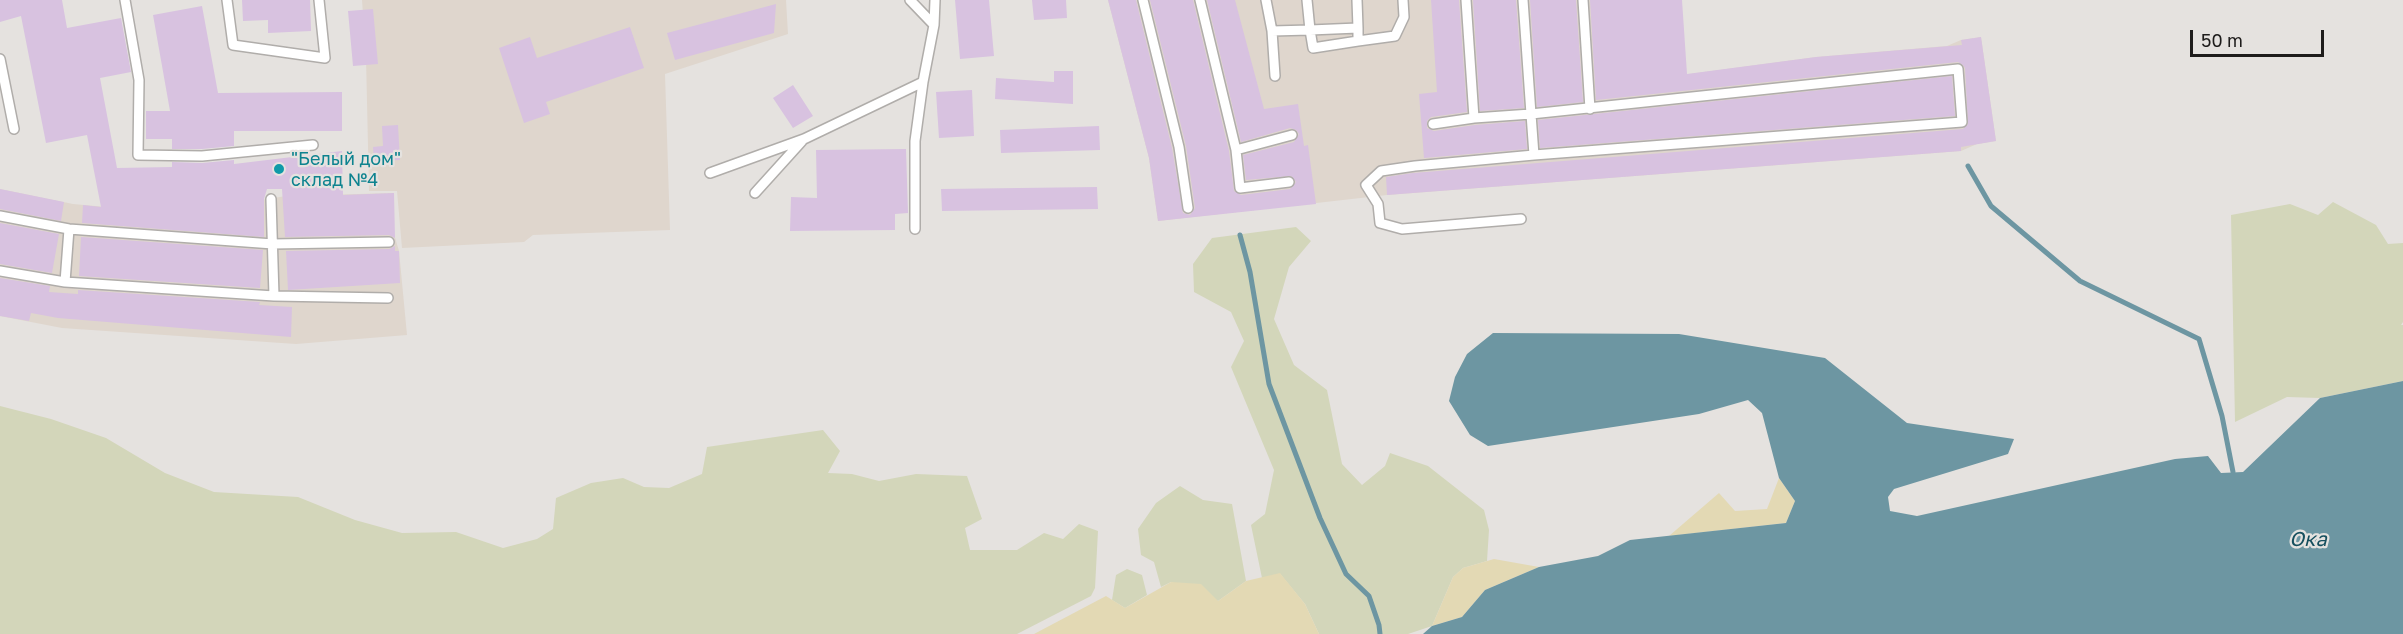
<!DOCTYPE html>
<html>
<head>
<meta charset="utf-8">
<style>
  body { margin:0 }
  #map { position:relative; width:2403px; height:634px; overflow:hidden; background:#e5e2df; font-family:"Golos Text",sans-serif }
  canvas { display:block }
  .scale { position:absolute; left:2190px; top:30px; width:134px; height:27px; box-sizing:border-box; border:3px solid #1e1c1b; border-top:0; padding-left:8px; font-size:18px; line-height:21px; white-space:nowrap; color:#1e1c1b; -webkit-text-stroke:4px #e5e2df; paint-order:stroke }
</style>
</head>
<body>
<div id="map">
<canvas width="2403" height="634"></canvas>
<div class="scale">50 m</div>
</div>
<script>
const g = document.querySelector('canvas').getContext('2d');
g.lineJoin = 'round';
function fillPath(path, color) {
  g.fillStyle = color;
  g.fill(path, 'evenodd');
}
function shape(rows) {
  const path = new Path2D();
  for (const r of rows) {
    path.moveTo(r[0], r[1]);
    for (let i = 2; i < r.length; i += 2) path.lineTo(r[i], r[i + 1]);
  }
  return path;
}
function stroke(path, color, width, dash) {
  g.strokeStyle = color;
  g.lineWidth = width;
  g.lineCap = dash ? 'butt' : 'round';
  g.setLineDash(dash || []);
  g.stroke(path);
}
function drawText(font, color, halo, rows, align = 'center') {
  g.font = font + ' "Golos Text",sans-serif';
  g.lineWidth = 4.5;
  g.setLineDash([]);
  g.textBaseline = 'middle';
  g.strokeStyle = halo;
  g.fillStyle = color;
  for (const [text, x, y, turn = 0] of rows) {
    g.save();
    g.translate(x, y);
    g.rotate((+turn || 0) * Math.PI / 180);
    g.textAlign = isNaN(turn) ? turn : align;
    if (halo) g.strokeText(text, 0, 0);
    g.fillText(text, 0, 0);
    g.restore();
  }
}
fillPath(shape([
  [362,0,786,0,788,34,665,74,670,230,533,235,524,242,402,248,397,191,369,191,366,57],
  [1108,0,1616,0,1622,83,1816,57,1947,46,1961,40,1981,37,1996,141,1977,144,1961,151,1387,195,1158,221,1149,158],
  [0,189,73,204,205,216,212,208,286,196,394,193,394,234,399,251,407,335,296,344,62,328,0,316]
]), '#dfd6cd');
fillPath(shape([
  [2333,202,2376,225,2388,244,2403,243,2403,322,2401,325,2403,325,2403,381,2320,398,2287,397,2235,422,2231,215,2290,204,2318,215],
  [1296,227,1311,241,1289,267,1274,319,1294,365,1327,390,1342,464,1362,485,1385,466,1390,453,1428,466,1484,510,1489,530,1487,561,1463,568,1453,577,1432,626,1408,634,1319,634,1305,604,1280,574,1262,578,1251,525,1265,514,1274,470,1231,367,1244,341,1231,312,1194,292,1193,264,1212,238],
  [0,406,51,419,106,438,165,473,214,492,298,497,355,520,402,533,456,532,503,548,537,539,553,529,556,498,591,483,623,478,644,487,669,488,702,474,707,447,823,430,840,451,828,473,852,474,879,481,916,474,967,476,982,519,965,528,970,550,1017,550,1044,533,1063,539,1079,524,1098,531,1095,588,1091,596,1017,634,0,634],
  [1180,486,1203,500,1232,504,1246,581,1218,601,1171,582,1161,587,1154,562,1141,555,1138,529,1156,503],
  [1127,569,1142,575,1147,595,1125,608,1112,600,1116,575]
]), '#d3d6ba');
fillPath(shape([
  [1779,478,1795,501,1786,523,1669,536,1719,493,1735,511,1767,509],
  [1494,559,1539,567,1485,590,1462,617,1432,626,1453,577,1463,568],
  [1280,573,1305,604,1319,634,1034,634,1106,596,1125,608,1171,582,1201,584,1218,601,1246,581]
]), '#e3d9b4');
fillPath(shape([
  [1493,333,1679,334,1825,358,1907,423,2014,439,2008,454,1894,489,1888,497,1890,511,1917,516,2175,459,2208,456,2221,473,2243,472,2320,398,2403,381,2403,634,1423,634,1432,626,1462,617,1485,590,1539,567,1598,556,1630,540,1786,523,1795,501,1779,478,1762,413,1748,400,1699,414,1488,446,1470,435,1449,401,1455,377,1467,354]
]), '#6d96a2');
stroke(shape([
  [1968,166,1991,206,2080,281,2199,339,2222,416,2233,472],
  [1240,235,1250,272,1269,384,1320,518,1346,574,1369,596,1379,625,1380,634]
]), '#6d96a2', 5);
fillPath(shape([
  [0,0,62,0,67,28,121,18,131,72,100,78,117,168,172,167,172,162,202,163,234,160,234,164,342,151,343,195,394,193,395,238,389,235,285,237,282,189,267,189,264,199,264,237,82,223,83,205,101,207,87,135,46,143,21,16,0,22],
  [242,0,310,0,311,31,268,33,268,20,243,21],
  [955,0,989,0,994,56,960,59],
  [1032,0,1066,0,1067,18,1034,20],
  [1108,0,1136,0,1172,148,1183,213,1190,215,1195,208,1186,146,1150,0,1193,0,1229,151,1234,191,1241,195,1290,189,1296,182,1291,176,1246,180,1243,155,1294,142,1299,134,1296,130,1290,128,1241,142,1207,0,1235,0,1264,109,1298,104,1304,146,1308,145,1316,204,1158,221,1149,158],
  [1431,0,1459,0,1467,112,1431,117,1427,121,1427,128,1434,131,1475,125,1525,121,1527,149,1424,158,1419,94,1437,92],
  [1473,0,1516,0,1524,108,1480,111],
  [1530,0,1576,0,1583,102,1537,107],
  [1590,0,1682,0,1687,74,1816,57,1962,45,1961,40,1981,37,1996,141,1961,147,1961,151,1387,195,1386,177,1413,173,1963,129,1968,124,1965,68,1963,65,1958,62,1596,100],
  [776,4,774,33,675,60,667,33],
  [202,6,218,93,342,92,342,131,234,131,234,146,202,149,172,149,172,139,146,139,146,111,170,111,153,15],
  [373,9,378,64,353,66,348,11],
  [630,27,644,68,546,102,550,114,524,123,499,48,530,37,537,58],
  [1054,71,1073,71,1073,104,995,99,996,78,1054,82],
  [1952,76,1955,116,1540,148,1538,120],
  [793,85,813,116,793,128,773,98],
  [972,90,974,136,939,138,936,92],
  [398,125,400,160,374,161,373,147,383,146,382,126],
  [1099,126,1100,150,1001,153,1000,130],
  [906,149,908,213,895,214,895,230,790,231,791,197,817,198,816,150],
  [1097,187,1098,209,942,211,941,189],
  [0,189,64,202,61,221,0,209],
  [0,223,59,234,52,273,0,264],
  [81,237,263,250,260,288,79,276],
  [395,246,395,251,399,251,400,283,288,290,286,251,389,249],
  [0,278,50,286,49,292,78,294,78,290,260,302,259,305,292,307,291,337,58,318,31,313,29,321,0,316]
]), '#d8c2e0');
const lane = shape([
  [125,0,139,80,138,155,202,156,313,145],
  [227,0,233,45,325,58,319,0],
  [910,0,934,25],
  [1143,0,1179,147,1188,208],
  [1200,0,1236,150],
  [1266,0,1272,31,1275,76],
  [1357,0,1358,28],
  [1523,0,1531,114,1958,69,1962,122,1534,155],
  [1583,0,1590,109],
  [1272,31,1310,30,1358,28,1358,41,1313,48,1310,30,1307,0],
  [1358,41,1395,36,1404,17,1403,0],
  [0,59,14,129],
  [1474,118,1531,114,1534,155,1415,166,1381,171,1366,185,1378,204,1380,223,1402,229,1521,219],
  [1433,124,1474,118,1466,0],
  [710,173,804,139,923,82,934,25,935,0],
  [1289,182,1240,188,1236,150,1292,135],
  [755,193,802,141],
  [0,216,69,229,273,244,389,242],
  [915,229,915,141,923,82],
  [0,271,65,282,274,296,271,199],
  [65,282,69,229],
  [274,296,388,298]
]);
stroke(lane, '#b0adaa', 12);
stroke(lane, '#fff', 9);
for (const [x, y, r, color] of [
  [279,169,6,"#0f9aa8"]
]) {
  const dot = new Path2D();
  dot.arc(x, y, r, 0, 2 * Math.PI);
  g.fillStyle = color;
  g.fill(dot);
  stroke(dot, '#e5e2df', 2);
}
drawText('18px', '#0d838f', '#e5e2df', [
  ["\"Белый дом\"",291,159],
  ["склад №4",291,180]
], 'left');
drawText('italic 20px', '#164f5e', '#e5e2df', [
  ["Ока",2308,540]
]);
</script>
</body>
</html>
